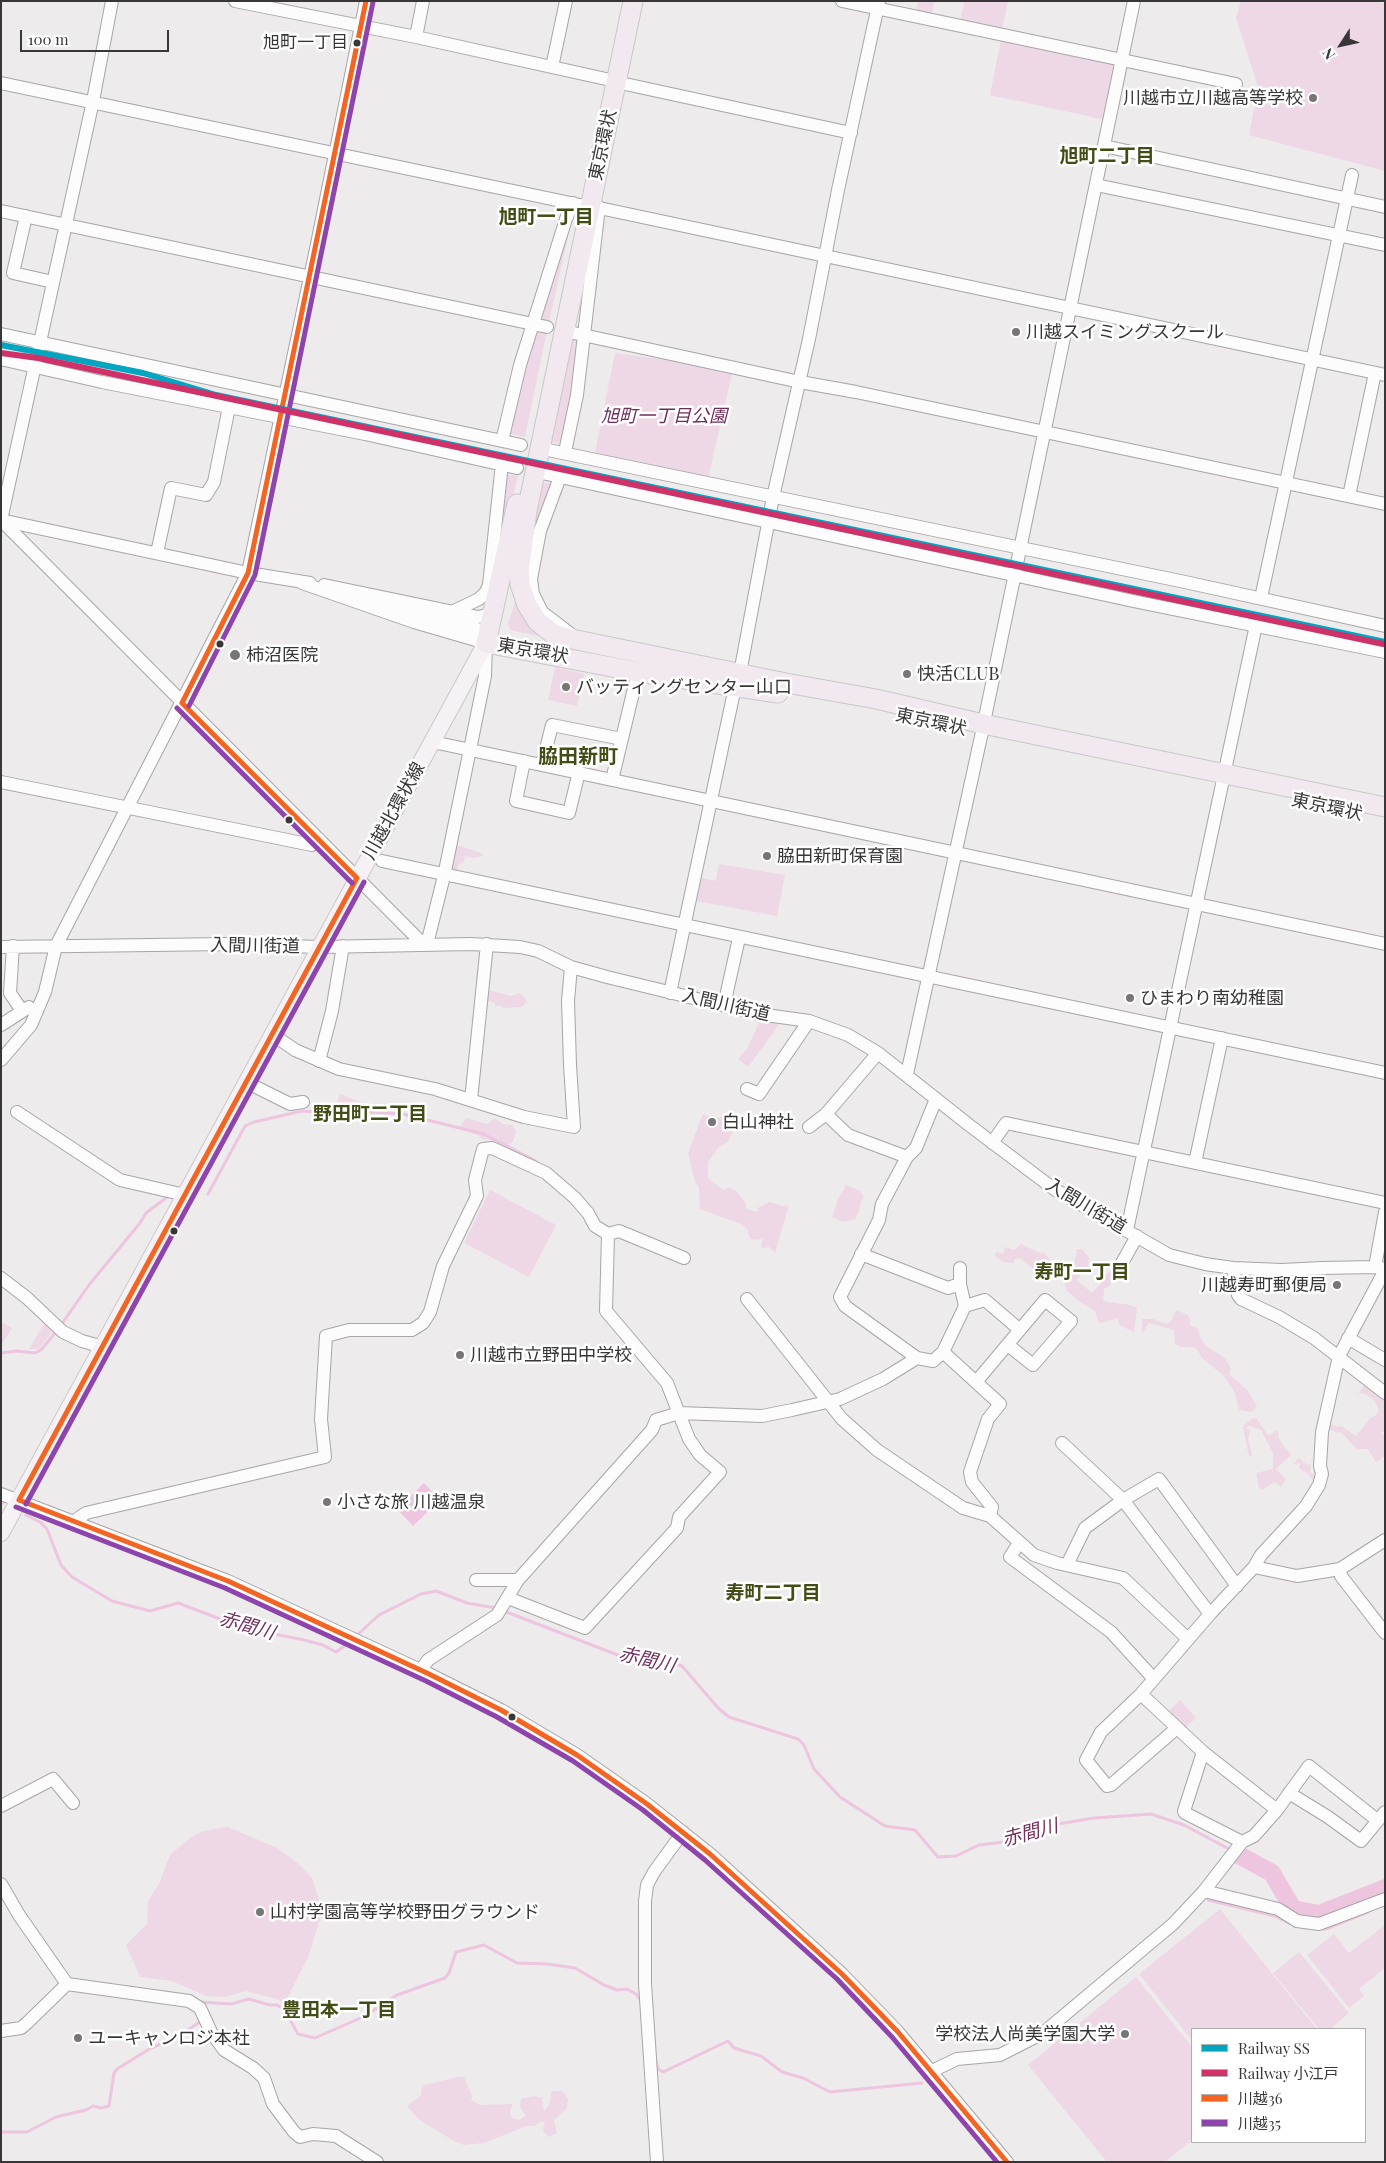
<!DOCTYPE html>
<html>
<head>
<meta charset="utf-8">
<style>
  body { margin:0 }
  #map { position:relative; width:1386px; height:2163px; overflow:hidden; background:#edebec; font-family:"Playfair Display","Noto Sans JP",serif }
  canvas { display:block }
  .frame { position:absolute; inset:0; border:2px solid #383637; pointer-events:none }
  .legend { position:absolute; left:1191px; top:2028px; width:175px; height:115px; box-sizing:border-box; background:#fff; border:1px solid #afafaf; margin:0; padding:6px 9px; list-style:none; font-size:15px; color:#383637 }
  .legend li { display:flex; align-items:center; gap:10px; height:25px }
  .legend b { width:25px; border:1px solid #afafaf }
  .north { position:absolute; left:1316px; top:20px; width:50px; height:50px; -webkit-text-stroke:4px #fff; paint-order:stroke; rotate:235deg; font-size:14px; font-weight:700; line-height:20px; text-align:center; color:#383637 }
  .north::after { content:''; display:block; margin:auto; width:18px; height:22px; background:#383637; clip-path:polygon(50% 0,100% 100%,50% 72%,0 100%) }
  .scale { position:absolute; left:20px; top:30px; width:149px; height:22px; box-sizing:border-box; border:2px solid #383637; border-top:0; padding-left:6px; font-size:15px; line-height:18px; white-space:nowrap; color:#383637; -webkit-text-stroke:4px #fff; paint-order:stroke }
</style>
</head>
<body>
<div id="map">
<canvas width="1386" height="2163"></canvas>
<div class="frame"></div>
<ul class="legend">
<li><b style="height:6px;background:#00a6bf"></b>Railway SS</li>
<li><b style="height:6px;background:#d13169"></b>Railway 小江戸</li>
<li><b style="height:6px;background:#f26522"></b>川越36</li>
<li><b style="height:6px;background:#8e44ad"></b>川越35</li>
</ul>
<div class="north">N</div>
<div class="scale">100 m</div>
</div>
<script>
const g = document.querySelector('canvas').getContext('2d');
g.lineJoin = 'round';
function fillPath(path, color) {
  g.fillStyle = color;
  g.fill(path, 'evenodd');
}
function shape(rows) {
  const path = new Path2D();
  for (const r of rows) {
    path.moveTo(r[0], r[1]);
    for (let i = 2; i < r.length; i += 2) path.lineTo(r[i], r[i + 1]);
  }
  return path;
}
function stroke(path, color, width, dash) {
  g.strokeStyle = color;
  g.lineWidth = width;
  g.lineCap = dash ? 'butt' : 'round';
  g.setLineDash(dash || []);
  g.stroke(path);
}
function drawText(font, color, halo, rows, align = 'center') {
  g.font = font + ' "Playfair Display","Noto Sans JP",serif';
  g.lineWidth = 5;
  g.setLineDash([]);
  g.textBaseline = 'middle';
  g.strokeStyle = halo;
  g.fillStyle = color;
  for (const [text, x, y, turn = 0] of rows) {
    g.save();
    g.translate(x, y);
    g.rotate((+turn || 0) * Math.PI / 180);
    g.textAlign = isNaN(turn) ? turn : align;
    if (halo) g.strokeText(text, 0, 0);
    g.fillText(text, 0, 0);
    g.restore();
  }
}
fillPath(shape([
  [918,1,934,1,932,15,916,12],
  [957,1,1008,1,1002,30,960,22,964,3],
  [1241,1,1375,1,1385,4,1385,171,1249,135,1258,87,1236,18],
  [1001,40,1112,63,1115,69,1106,120,990,95],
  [571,223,549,323,537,321],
  [535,328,547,331,525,437,507,433],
  [569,335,582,339,563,445,546,440],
  [615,353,733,369,707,483,594,458],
  [502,473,518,476,487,604,478,607,476,605,487,598],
  [538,482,552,484,525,588],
  [516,599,548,638,510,630,508,624],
  [555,667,584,674,577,706,548,700],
  [457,845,481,853,483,856,475,858,465,856,463,864,459,863,457,871,452,870,450,867,456,853,454,852,455,847],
  [719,864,785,875,777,916,696,901,701,878,716,881],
  [488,990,511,996,520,993,527,1001,522,1007,502,1008,501,1006,495,1006,495,1003,487,1001],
  [761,1018,781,1022,748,1067,738,1059,747,1049],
  [340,1094,363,1103,353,1108,335,1107],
  [703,1114,715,1119,721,1117,735,1117,736,1123,733,1126,732,1134,728,1142,718,1148,708,1162,708,1178,724,1190,729,1187,737,1192,746,1203,746,1209,757,1212,759,1207,769,1202,783,1206,789,1205,775,1253,768,1246,765,1249,761,1247,763,1238,758,1240,750,1239,747,1229,741,1224,700,1209,699,1187,695,1182,688,1153],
  [466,1118,487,1124,495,1118,503,1124,512,1125,516,1131,515,1137,512,1143,503,1147,494,1145,491,1140,482,1139,478,1135,462,1130,461,1125],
  [846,1185,860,1191,864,1197,861,1200,859,1211,855,1219,844,1222,832,1217,838,1199],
  [490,1190,556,1225,529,1277,464,1243],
  [1021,1244,1039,1253,1043,1252,1056,1266,1067,1272,1073,1273,1076,1267,1074,1264,1077,1249,1082,1249,1089,1258,1087,1273,1083,1273,1077,1280,1092,1293,1104,1280,1105,1275,1111,1271,1114,1274,1110,1280,1110,1286,1104,1289,1103,1301,1131,1305,1137,1308,1134,1332,1119,1325,1118,1318,1101,1323,1098,1321,1095,1311,1080,1302,1067,1291,1063,1278,1060,1274,1056,1277,1042,1270,1033,1269,1020,1258,1015,1259,1014,1263,1003,1262,995,1256,996,1252,1003,1254,1005,1247,1014,1250],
  [1176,1310,1188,1315,1191,1320,1189,1325,1198,1329,1200,1337,1206,1346,1226,1359,1231,1369,1229,1374,1248,1391,1257,1406,1252,1412,1239,1410,1235,1393,1224,1376,1202,1358,1198,1351,1194,1347,1180,1347,1175,1344,1174,1330,1149,1323,1142,1334,1142,1319,1153,1319,1167,1324,1172,1320],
  [1,1322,12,1328,1,1346],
  [45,1322,53,1330,39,1349,29,1349],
  [1364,1386,1385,1400,1385,1431,1381,1433,1385,1436,1385,1456,1376,1462,1368,1449,1356,1449,1341,1432,1337,1433,1328,1428,1329,1423,1338,1427,1341,1426,1356,1436,1371,1417,1375,1416,1379,1410,1374,1400,1365,1394,1358,1393],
  [1253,1418,1257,1419,1267,1434,1271,1435,1275,1430,1279,1433,1278,1437,1283,1445,1291,1455,1276,1469,1286,1480,1281,1486,1283,1489,1275,1482,1262,1490,1259,1488,1256,1473,1273,1469,1273,1453,1261,1430,1249,1426,1245,1428,1250,1430,1248,1439,1252,1455,1249,1457,1243,1426],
  [1299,1458,1306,1464,1311,1465,1310,1472,1317,1476,1314,1482,1308,1474,1299,1468,1300,1464,1298,1462,1297,1465,1293,1464],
  [1180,1700,1196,1718,1186,1727,1182,1728,1167,1713],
  [228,1827,277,1848,300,1865,312,1878,318,1897,321,1916,309,1955,285,2003,277,1999,245,1991,226,1997,206,1996,172,1981,140,1977,126,1945,147,1924,148,1901,159,1884,170,1855,191,1837,203,1831],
  [1220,1909,1317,2029,1192,2029,1192,2040,1139,1974],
  [1385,1925,1385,1968,1359,1989,1364,1996,1349,2008,1307,1955,1334,1934,1349,1953],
  [1299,1952,1349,2013,1330,2029,1319,2029,1273,1973],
  [1136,1977,1192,2047,1192,2140,1165,2162,1107,2162,1028,2065],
  [458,2077,464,2077,472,2096,471,2100,480,2105,513,2104,510,2112,512,2118,519,2120,526,2116,520,2107,521,2099,533,2096,542,2098,544,2111,549,2105,552,2091,562,2091,568,2099,567,2108,554,2120,557,2133,549,2137,543,2131,545,2122,540,2122,534,2126,526,2126,484,2143,464,2145,454,2141,418,2119,407,2106,420,2096,422,2092,421,2089,425,2085]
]), '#eed8e5');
fillPath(shape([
  [424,1483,440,1500,413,1526,397,1509]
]), '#eec5df');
stroke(shape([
  [208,1194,245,1126,254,1122,302,1111,331,1113,348,1117,370,1112,403,1114,484,1134,536,1161],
  [61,1325,89,1285,140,1223,146,1213,166,1198],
  [1,1353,17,1351,35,1353,41,1350,55,1333],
  [1,1503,3,1503],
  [26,1515,40,1522,47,1529,61,1565,72,1577,112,1601,150,1611,178,1603,244,1628,304,1640,323,1645,336,1652,350,1642],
  [504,1611,628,1659,667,1661,682,1666,719,1709,729,1717,798,1739,804,1745,814,1769,840,1797,885,1826,915,1830,938,1857,956,1856,979,1845,1021,1840,1052,1825,1094,1818,1151,1814,1184,1825,1229,1849],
  [356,1636,379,1615,421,1594,436,1591,467,1603,496,1608],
  [1208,1900,1275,1916,1289,1923],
  [1320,1929,1326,1929,1368,1912],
  [199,2002,231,2004,249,1999,270,2005,277,2005,284,2009,298,2034,315,2038,365,2016,397,1995,445,1978,449,1973,456,1952,484,1945,517,1963,547,1964,575,1968,604,1985,617,1990,627,1989,636,1994,641,2001],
  [656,2061,658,2069,663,2072,728,2041,734,2048,761,2056,782,2072,803,2078,830,2092,922,2083],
  [1,2132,27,2132,56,2117,86,2110,93,2106,101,2108,109,2106,114,2073,117,2069,151,2048,178,2037,201,2021]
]), '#eec5df', 3);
stroke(shape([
  [1237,1854,1272,1873,1293,1909,1319,1914,1385,1888]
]), '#eec5df', 18);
const minor = shape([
  [235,1,416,37,606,79],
  [842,1,1236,84],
  [416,37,423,1],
  [552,67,566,1],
  [616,82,851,133],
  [1,83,580,205],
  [1104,146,1385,207],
  [1096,185,1385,245],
  [590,206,1385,375],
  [1,211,547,327],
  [26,216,13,273,53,282],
  [569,332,800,382,856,392,1385,504],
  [1,334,521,445],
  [1,359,102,382,365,434,517,468],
  [502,441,520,365,566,219,573,203],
  [548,450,1185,582,1385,626],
  [565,452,577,395,599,207],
  [542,473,1138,602,1385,652],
  [560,477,540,531,531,579,533,594,542,612,572,635],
  [1349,496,1375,373],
  [1,520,424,945,429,936,444,876,485,676,486,643,414,622,302,583],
  [1,520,93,101,112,1],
  [1,520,248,573,310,583],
  [157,553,171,488,206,495,214,482,229,407],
  [324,585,478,617,487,615,493,606],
  [1261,598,1352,175],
  [377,601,488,632],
  [454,611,479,599,486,592,489,585,502,464],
  [740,673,773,497,809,339,838,190,879,1],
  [433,742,1385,944],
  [524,761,516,801,569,813,579,772],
  [542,765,552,725,622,739],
  [612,780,638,672],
  [1,782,312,845,319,839],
  [382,861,1385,1073],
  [13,946,10,993,22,1011],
  [1,947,226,944,320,947,471,944,520,947,538,951,571,967,607,977,759,1014,809,1021,848,1035,878,1053,969,1125,1054,1189,1169,1255,1205,1264,1233,1268,1282,1270,1322,1268,1375,1267,1385,1269],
  [670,993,735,687],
  [724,1005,739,938],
  [1,1025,29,1007],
  [272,1034,295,1050,339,1069,435,1089,524,1117,574,1127,570,1065,568,1001,571,967],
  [1,1060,31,1025,45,992,56,946,248,573,317,244,366,1],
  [319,1061,332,1011,343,946],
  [907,1074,982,732,1134,1],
  [246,1082,290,1104,303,1102],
  [747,1089,759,1094,809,1021],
  [471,1100,487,944],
  [17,1112,120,1180,185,1195],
  [826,1114,848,1135,907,1157],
  [809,1127,826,1114,878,1053],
  [992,1143,1006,1123,1385,1203],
  [1195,1163,1222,1038],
  [1127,1230,1256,625],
  [861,1254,948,1288,960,1284],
  [1122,1263,1137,1236],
  [1375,1267,1385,1212],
  [960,1268,960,1284,965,1306,943,1352,1000,1404,988,1419,970,1472,972,1482,992,1507,990,1516],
  [1233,1268,1238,1295,1241,1299,1279,1317,1314,1338,1385,1393],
  [1,1278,27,1298,63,1332,82,1341,103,1347],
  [747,1299,842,1419,877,1450,963,1508,990,1516,1034,1555,1057,1563,1123,1578,1188,1639],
  [965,1306,985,1300,1020,1330],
  [1348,1338,1385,1360],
  [917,1358,845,1306,840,1297,879,1220,882,1204,907,1157,916,1148,936,1099],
  [976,1382,1045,1300,1071,1321,1033,1365,1008,1345],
  [1062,1443,1123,1500,1210,1614],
  [1,1494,228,1581,429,1674,501,1710,577,1755,647,1804,710,1854,842,1974,898,2032,1007,2162],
  [73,1522,86,1513,325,1457,321,1419,326,1336,349,1330,412,1330,423,1323,430,1312,443,1266,477,1196,475,1180,483,1149,492,1148,546,1173,575,1198,588,1213,595,1226,608,1234,619,1231,684,1258],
  [1019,1543,1010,1557,1111,1632,1154,1679],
  [1067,1565,1085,1528,1123,1500,1159,1479,1237,1586],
  [1254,1567,1297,1576,1340,1569,1385,1540],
  [1340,1569,1341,1576,1385,1633],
  [476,1580,518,1580],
  [508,1598,585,1628,677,1528,679,1517,720,1472,700,1455,689,1439,667,1383,606,1311,608,1234],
  [421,1670,428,1660,497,1615,518,1580,652,1430,656,1420,679,1413,762,1416,792,1410,840,1399,883,1379,917,1358,933,1361,943,1352],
  [1141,1694,1101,1732,1086,1760,1107,1786,1111,1785,1177,1728],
  [1203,1752,1184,1811,1185,1813,1242,1842],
  [1289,1793,1328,1817,1361,1841,1385,1812],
  [1,1806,53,1779,73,1803],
  [1277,1810,1309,1766,1377,1820],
  [1,1884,19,1915,67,1984],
  [1204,1891,1242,1842,1254,1836,1277,1810,1203,1752,1141,1694,1210,1614,1254,1567,1261,1555,1306,1506,1319,1485,1322,1474,1320,1466,1322,1432,1339,1356,1385,1270],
  [1,2031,21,2028,27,2023,67,1984,189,2001,200,2008,211,2032,224,2050,253,2068,264,2078,273,2104,294,2132,300,2137,313,2134,336,2136,377,2162],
  [932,2071,957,2059,1000,2055,1043,2033,1173,1924,1204,1891,1278,1909,1297,1921,1319,1924,1385,1899],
  [657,2162,645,1984,645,1901,647,1885,654,1872,683,1832]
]);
const major = shape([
  [1,1533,486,643]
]);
const highway = shape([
  [633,1,527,511,519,571,520,584,527,605,537,621,552,633,562,637,786,683,876,699,983,724,1385,807],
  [486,643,638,672,778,693],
  [486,643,517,504]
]);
stroke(minor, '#a7a5a6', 14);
stroke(major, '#c9c8c8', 18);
stroke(highway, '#c9c8c8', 21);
stroke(minor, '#fcfcfc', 12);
stroke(major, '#f6f1f4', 16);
stroke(highway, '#f1e9ef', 19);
stroke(shape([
  [182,703,248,573,366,1],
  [182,703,357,878],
  [19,1500,228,1581,429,1674,501,1710,577,1755,647,1804,710,1854,842,1974,898,2032,1007,2162],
  [19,1500,357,878]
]), '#f26522', 5);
stroke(shape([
  [189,706,255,575,373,2],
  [177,708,352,883],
  [26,1504,364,882],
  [16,1507,225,1588,426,1681,497,1717,573,1761,643,1810,705,1860,837,1979,892,2037,997,2162]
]), '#8e44ad', 5);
stroke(shape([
  [1,345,143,373,216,395,1385,642]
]), '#00a6bf', 6);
stroke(shape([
  [1,353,38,358,1383,644]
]), '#d13169', 6);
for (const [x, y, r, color] of [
  [357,43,4.5,"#383637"],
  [1313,98,5,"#777576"],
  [1016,332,5,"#777576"],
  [220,644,4.5,"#383637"],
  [235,655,6,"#777576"],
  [907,674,5,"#777576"],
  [566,687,5,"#777576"],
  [289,820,4.5,"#383637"],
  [767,856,5,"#777576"],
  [1130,998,5,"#777576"],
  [712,1122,5,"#777576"],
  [174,1231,4.5,"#383637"],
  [1337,1285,5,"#777576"],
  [460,1355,5,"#777576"],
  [327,1502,5,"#777576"],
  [512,1717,4.5,"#383637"],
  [260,1912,5,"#777576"],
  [1125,2034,5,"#777576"],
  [78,2038,5,"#777576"]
]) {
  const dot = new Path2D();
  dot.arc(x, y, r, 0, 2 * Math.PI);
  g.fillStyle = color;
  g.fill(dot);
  stroke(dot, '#fff', 2);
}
drawText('17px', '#383637', '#fff', [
  ["旭町一丁目",348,43]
], 'right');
drawText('18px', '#383637', '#fff', [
  ["川越市立川越高等学校",1303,98,"right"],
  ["川越スイミングスクール",1026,332],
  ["柿沼医院",246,655],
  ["快活CLUB",917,674],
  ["バッティングセンター山口",576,687],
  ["脇田新町保育園",777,856],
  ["ひまわり南幼稚園",1140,998],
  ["白山神社",722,1122],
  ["川越寿町郵便局",1327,1285,"right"],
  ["川越市立野田中学校",470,1355],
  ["小さな旅 川越温泉",337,1502],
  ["山村学園高等学校野田グラウンド",270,1912],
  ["学校法人尚美学園大学",1115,2034,"right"],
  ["ユーキャンロジ本社",88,2038]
], 'left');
drawText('18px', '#383637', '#fff', [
  ["東京環状",603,145,-78],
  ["東京環状",533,651,10],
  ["東京環状",931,722,12],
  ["東京環状",1327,807,12],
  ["川越北環状線",394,811,-61],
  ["入間川街道",255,946,1],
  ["入間川街道",726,1005,13],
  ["入間川街道",1086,1206,31]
]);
drawText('italic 18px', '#6e2c5a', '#fff', [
  ["旭町一丁目公園",664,416]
]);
drawText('bold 19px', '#424d15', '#fff', [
  ["旭町二丁目",1107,156],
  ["旭町一丁目",546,217],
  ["野田町二丁目",370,1114],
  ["寿町一丁目",1082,1272],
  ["寿町二丁目",773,1593],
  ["豊田本一丁目",339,2010]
]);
drawText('italic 19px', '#72305e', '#fff', [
  ["赤間川",247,1626,16],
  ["赤間川",647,1660,13],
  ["赤間川",1030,1833,-15]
]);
drawText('bold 20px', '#424d15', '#fff', [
  ["脇田新町",578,757]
]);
</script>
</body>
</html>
